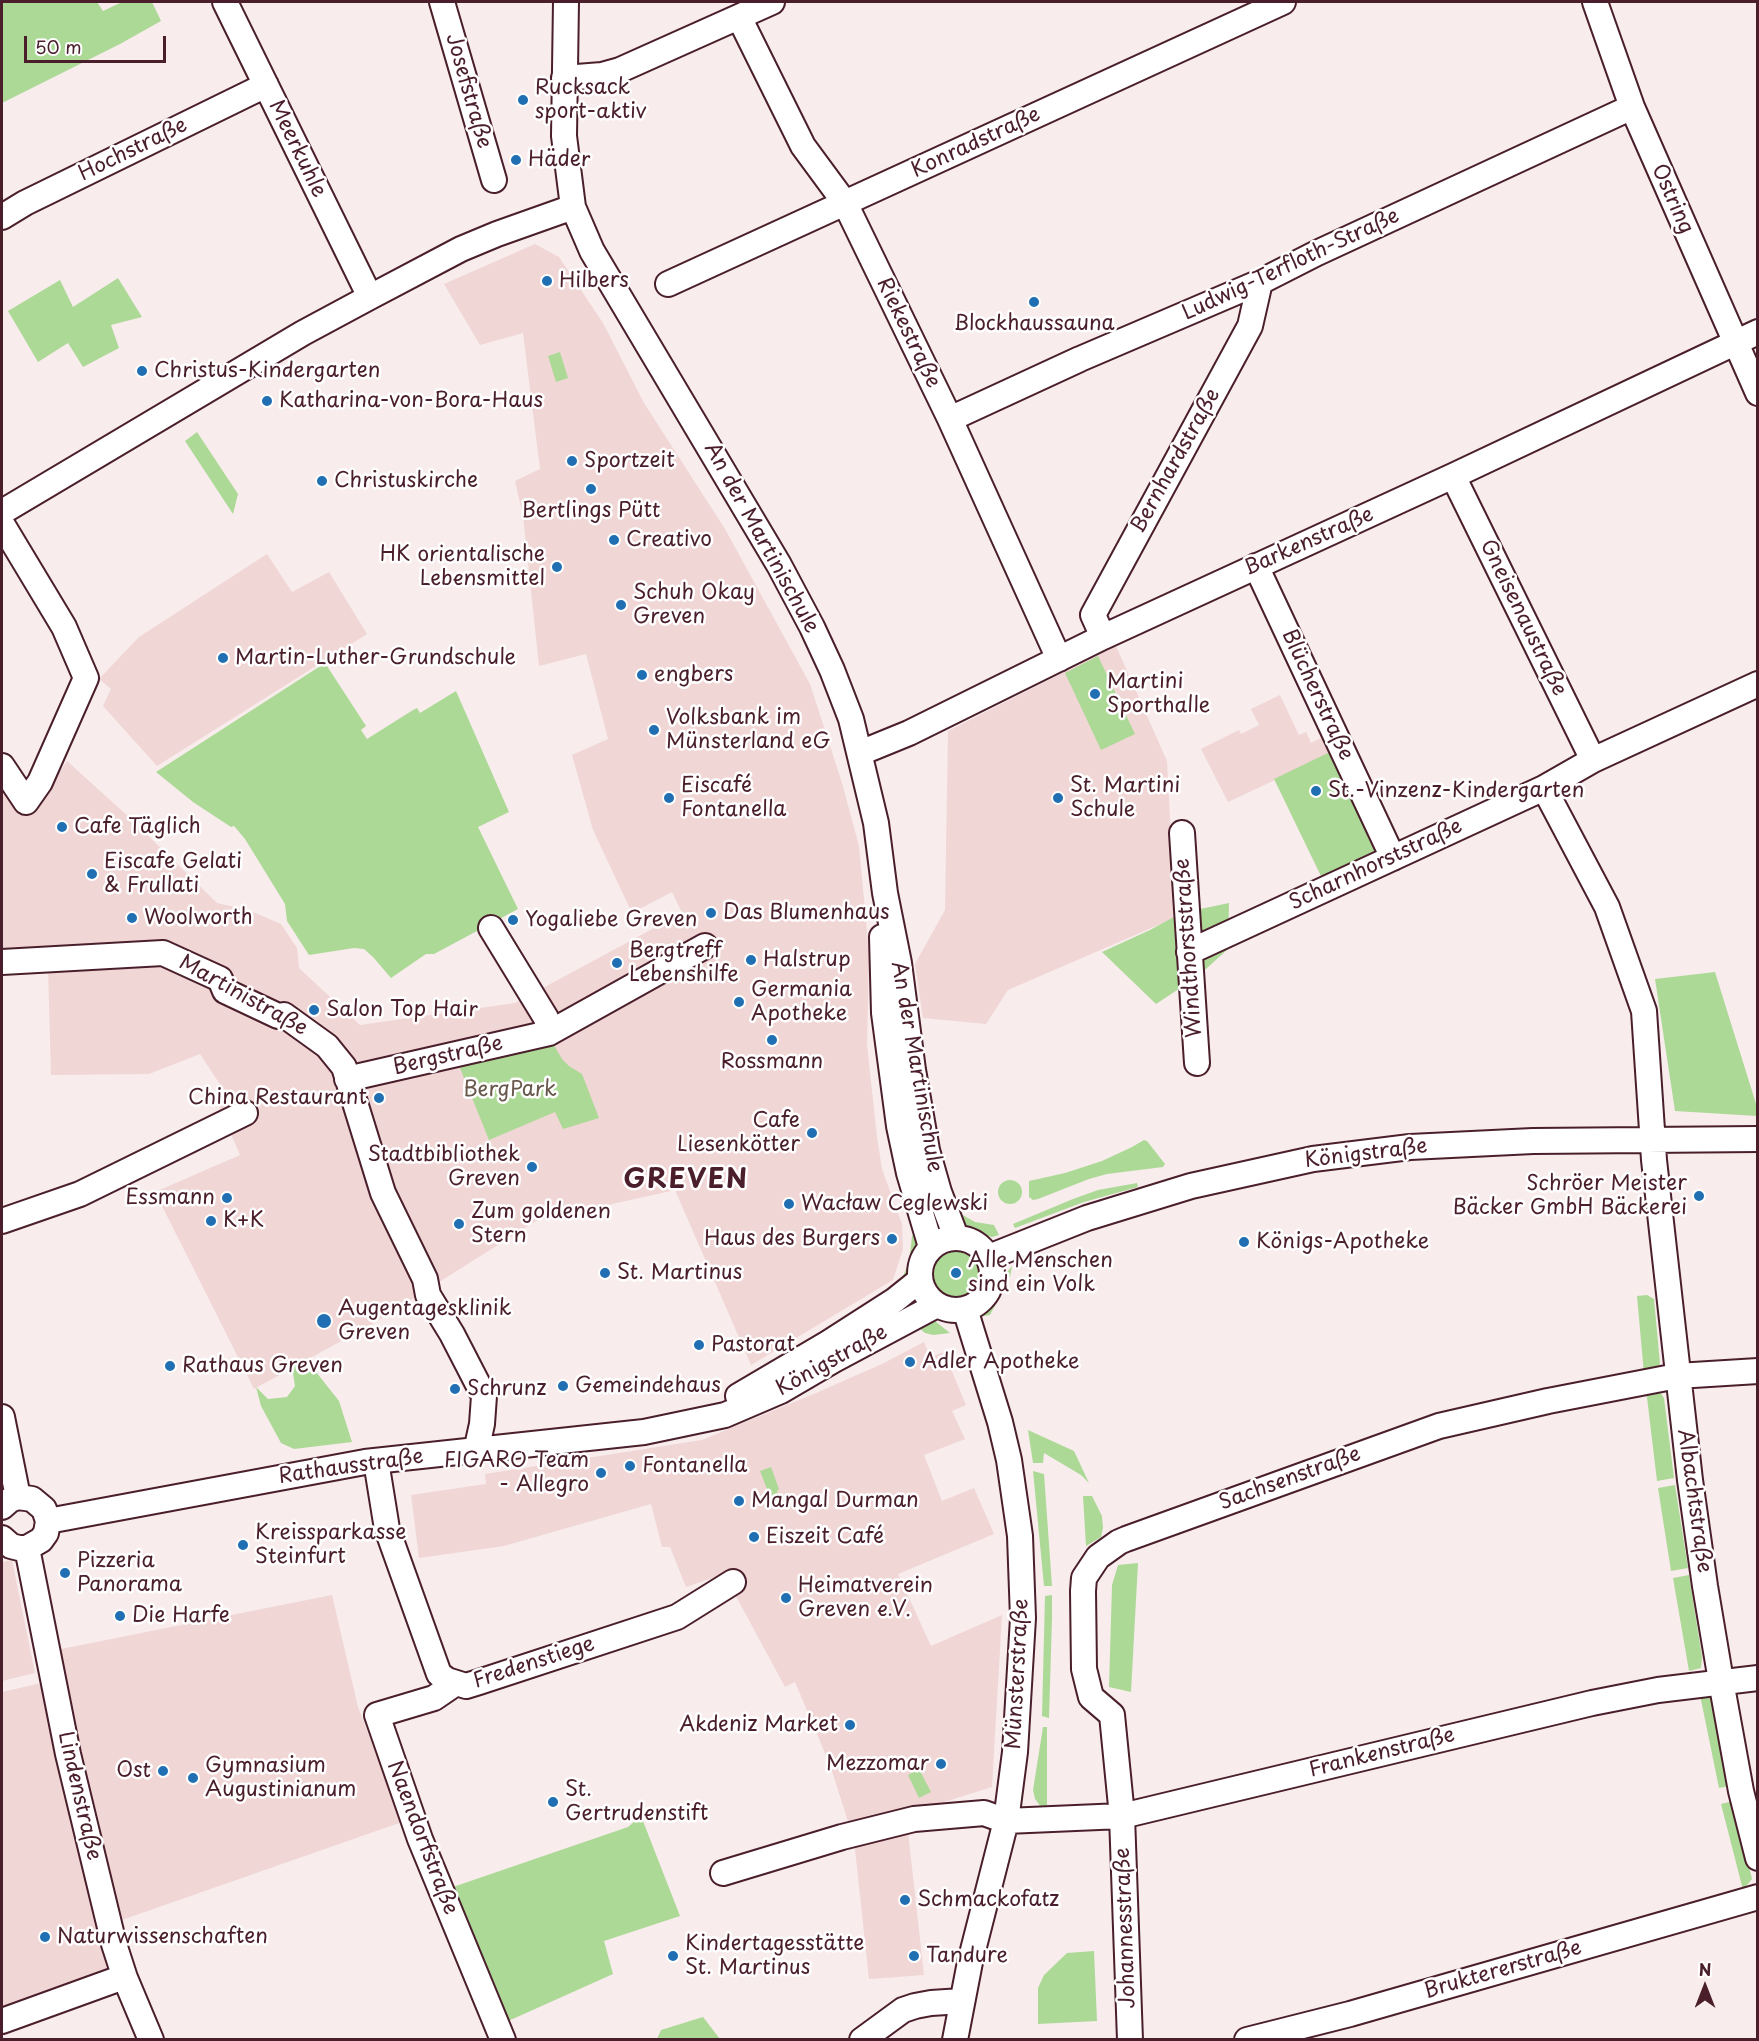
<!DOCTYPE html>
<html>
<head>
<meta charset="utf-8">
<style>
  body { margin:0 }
  #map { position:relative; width:1759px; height:2041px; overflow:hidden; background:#f8ecec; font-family:"Playpen Sans",sans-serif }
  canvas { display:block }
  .frame { position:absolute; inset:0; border:3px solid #4a1f2b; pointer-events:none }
  .north { position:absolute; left:1675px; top:1957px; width:60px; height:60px; -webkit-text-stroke:4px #fff; paint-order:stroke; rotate:0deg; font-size:16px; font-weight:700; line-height:24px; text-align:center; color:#4a1f2b }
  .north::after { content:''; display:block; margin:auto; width:21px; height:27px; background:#4a1f2b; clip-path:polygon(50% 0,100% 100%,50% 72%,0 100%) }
  .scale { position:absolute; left:24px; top:36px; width:142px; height:27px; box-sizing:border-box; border:3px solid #4a1f2b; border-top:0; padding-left:8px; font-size:18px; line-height:21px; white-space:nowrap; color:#4a1f2b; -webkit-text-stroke:4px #fff; paint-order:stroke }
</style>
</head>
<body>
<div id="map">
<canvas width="1759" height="2041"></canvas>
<div class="frame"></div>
<div class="north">N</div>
<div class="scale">50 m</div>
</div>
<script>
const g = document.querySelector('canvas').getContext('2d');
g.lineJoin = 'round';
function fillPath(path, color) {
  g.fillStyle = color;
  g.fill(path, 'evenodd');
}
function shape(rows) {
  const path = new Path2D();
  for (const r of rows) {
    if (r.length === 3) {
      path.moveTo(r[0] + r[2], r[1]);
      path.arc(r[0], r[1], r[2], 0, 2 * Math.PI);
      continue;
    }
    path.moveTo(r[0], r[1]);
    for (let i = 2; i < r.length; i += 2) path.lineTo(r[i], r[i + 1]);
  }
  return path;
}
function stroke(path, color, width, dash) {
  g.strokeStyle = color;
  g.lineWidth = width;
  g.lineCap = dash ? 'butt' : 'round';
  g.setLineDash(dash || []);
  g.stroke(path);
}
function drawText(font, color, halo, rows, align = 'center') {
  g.font = font + ' "Playpen Sans",sans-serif';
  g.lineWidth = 5;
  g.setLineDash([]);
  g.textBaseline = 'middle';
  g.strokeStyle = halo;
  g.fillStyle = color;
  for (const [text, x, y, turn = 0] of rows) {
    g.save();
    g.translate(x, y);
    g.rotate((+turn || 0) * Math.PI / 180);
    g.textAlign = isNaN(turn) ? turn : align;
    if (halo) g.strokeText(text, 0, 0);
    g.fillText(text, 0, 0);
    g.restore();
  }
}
fillPath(shape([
  [535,244,559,257,603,323,644,403,725,529,810,684,842,783,859,846,869,954,867,1045,877,1137,882,1169,902,1224,903,1249,893,1280,751,1365,675,1190,536,1221,374,1323,254,1389,155,1192,240,1155,217,1102,225,1092,200,1054,149,1074,51,1075,48,968,2,971,2,782,38,805,67,761,131,819,217,903,248,910,281,924,297,948,299,968,360,1025,515,1003,682,913,672,892,632,913,593,830,572,755,608,739,586,654,539,666,523,516,515,481,540,469,523,333,480,345,444,284],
  [267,554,292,592,329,572,367,634,157,766,103,706,111,689,99,679,139,637],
  [1116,646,1167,761,1171,836,1179,916,1008,990,986,1024,923,1018,915,964,945,910,948,731],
  [1280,695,1299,735,1306,732,1311,743,1325,736,1380,849,1321,876,1275,780,1228,802,1201,749,1239,730,1241,734,1259,725,1251,709],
  [924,1342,930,1357,944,1352,966,1405,952,1411,965,1439,924,1455,942,1501,974,1488,994,1534,898,1574,931,1646,1002,1615,992,1787,906,1814,924,1975,869,1979,854,1840,830,1765,795,1682,785,1687,724,1574,686,1587,670,1547,662,1547,651,1504,504,1546,419,1558,411,1495,486,1484,485,1474,702,1440,816,1393,882,1364],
  [12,1560,35,1673,2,1681,2,1562],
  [332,1595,358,1707,402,1822,99,1928,109,1967,2,2011,2,1692,46,1682,41,1653]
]), '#f0d6d5');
fillPath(shape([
  [2,2,97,2,103,11,122,2,152,2,161,21,120,44,2,103],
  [118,278,142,317,111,325,119,348,83,367,68,343,38,362,8,311,60,280,73,307],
  [560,352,568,378,556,382,548,356],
  [197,432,238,494,233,514,185,441],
  [1098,656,1135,734,1101,750,1065,673],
  [325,663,366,726,361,730,367,739,413,710,417,708,420,713,456,691,509,812,478,827,518,909,434,954,426,954,391,978,373,957,364,949,354,948,309,955,287,921,285,904,245,839,234,826,231,827,193,802,156,772],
  [1332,751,1380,849,1321,876,1274,779],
  [1229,903,1228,949,1197,977,1156,1004,1102,952,1150,930,1181,913],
  [1715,972,1757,1107,1757,1116,1675,1111,1655,979],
  [552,1042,562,1059,569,1066,582,1074,599,1118,563,1129,555,1112,489,1140,458,1063],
  [1144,1140,1147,1141,1165,1164,1163,1167,1107,1174,1089,1179,1038,1199,1033,1200,1029,1197,1029,1181,1065,1173,1102,1161,1132,1147],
  [1010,1192,12],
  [1137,1183,1138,1187,1084,1202,1015,1228,1013,1224,1073,1199,1098,1190],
  [961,1214,975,1222,994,1225,999,1235,992,1237,970,1232,958,1224,952,1217],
  [917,1230,922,1240,911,1273,897,1289,909,1263,912,1236],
  [956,1274,23],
  [1012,1266,1010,1277,990,1315,984,1316,985,1308,997,1292,1001,1280],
  [1647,1295,1654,1299,1660,1364,1656,1369,1644,1374,1637,1296],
  [924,1319,935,1321,950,1333,933,1335,925,1333,919,1328],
  [305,1358,339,1401,352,1442,294,1449,281,1443,261,1406,256,1387,268,1399,287,1397,295,1386,292,1367],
  [1646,1389,1658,1389,1664,1398,1674,1478,1657,1481],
  [1028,1430,1074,1451,1089,1483,1081,1475,1044,1453,1043,1463,1033,1463],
  [771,1467,779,1489,777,1491,778,1494,770,1497,760,1471],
  [1033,1471,1044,1474,1052,1586,1044,1586],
  [1675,1485,1688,1568,1671,1571,1658,1488],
  [1083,1496,1092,1496,1102,1516,1103,1528,1101,1537,1086,1546],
  [1138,1563,1131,1692,1109,1687,1112,1585,1118,1565],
  [1689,1575,1702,1657,1701,1668,1689,1671,1673,1578],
  [1052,1595,1052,1618,1049,1718,1042,1716,1045,1596],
  [1712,1693,1730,1786,1719,1788,1700,1695],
  [1043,1727,1047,1727,1047,1808,1041,1807,1035,1799,1033,1790],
  [919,1769,931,1792,919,1798,908,1775],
  [1733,1801,1752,1879,1743,1890,1721,1804],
  [641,1816,680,1916,604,1941,613,1974,506,2022,453,1887,628,1827],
  [1094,1951,1097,2021,1038,2024,1038,1988,1044,1975,1067,1953],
  [703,2017,720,2039,657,2039,661,2030]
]), '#add997');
const minor = shape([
  [225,2,370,297],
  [442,2,494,180],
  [566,2,564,136,573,207,592,251,779,565,812,627,832,670,851,719,876,823,885,893,899,963,913,1070,927,1150,939,1192,956,1237],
  [1595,2,1632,107,1758,393],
  [739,17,803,146,845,203,950,419,1059,659],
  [564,78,602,75,620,70,772,2],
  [2,217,25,203,266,85],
  [668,284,1283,2],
  [950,419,1080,359,1260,282,1317,253,1632,107],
  [1453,476,1593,760],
  [2,512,303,333,370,297,461,249,497,234,573,207],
  [2,524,64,627,86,678,40,782,26,802,2,766],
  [1256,566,1393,858],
  [1103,637,1093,615,1250,326,1260,282],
  [860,753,909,733,1103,637,1453,476,1758,332],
  [1544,788,1607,907,1644,1011,1654,1160,1690,1480,1705,1586,1721,1681,1741,1791,1758,1858],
  [1182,833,1197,1063],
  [491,928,546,1018,549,1033],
  [882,937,884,1013,899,1126,909,1173,931,1247],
  [1189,952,1544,788,1593,760,1758,684],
  [2,962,163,953,220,979,225,991,278,1016,284,1015,327,1046,344,1067,383,1193,425,1279,428,1295,452,1334,484,1396,482,1424,476,1451],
  [347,1079,549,1033,705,946],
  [2,1221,80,1194,245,1113],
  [956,1274,36],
  [989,1257,1087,1218,1191,1186,1313,1159,1410,1147,1533,1141,1758,1139],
  [738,1396,828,1343,895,1300,920,1280],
  [2,1417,18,1497],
  [376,1461,387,1529,439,1674,447,1680,466,1686,479,1682,677,1617,733,1582],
  [2,1507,10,1500,18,1497,32,1499,44,1509,48,1521,46,1533,41,1540,27,1548,19,1548,11,1546,2,1538],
  [48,1521,365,1462,644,1432,725,1415,781,1391,834,1360,937,1305],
  [27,1548,68,1754,114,1944,125,1978,151,2040],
  [456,1683,434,1698,377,1715,420,1839,503,2040],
  [723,1873,842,1837,914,1819,984,1813,1006,1821,1122,1816,1592,1703,1658,1690,1758,1678],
  [2,2021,118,1979,125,1978],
  [862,2040,903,2010,915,2006,931,2003,962,2001],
  [955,2040,970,1962,1006,1821,1015,1752,1023,1618,1020,1536,1009,1460,1000,1422,965,1309],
  [1130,2040,1122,1816,1112,1715,1091,1697,1084,1669,1083,1591,1084,1578,1098,1557,1119,1542,1126,1539,1439,1426,1548,1401,1677,1376,1758,1371],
  [1247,2040,1350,2014,1758,1897]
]);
stroke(minor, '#4a1f2b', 28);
stroke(minor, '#fff', 24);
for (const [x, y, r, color] of [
  [523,100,6,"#1f6fb2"],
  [516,160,6,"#1f6fb2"],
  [547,281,6,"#1f6fb2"],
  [1034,302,6,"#1f6fb2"],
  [142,371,6,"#1f6fb2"],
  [267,401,6,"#1f6fb2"],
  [572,461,6,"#1f6fb2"],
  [322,481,6,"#1f6fb2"],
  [591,489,6,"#1f6fb2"],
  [614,540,6,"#1f6fb2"],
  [557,567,6,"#1f6fb2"],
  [621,605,6,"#1f6fb2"],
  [223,658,6,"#1f6fb2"],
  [642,675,6,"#1f6fb2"],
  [1095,694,6,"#1f6fb2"],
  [654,730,6,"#1f6fb2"],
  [1316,791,6,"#1f6fb2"],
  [669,798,6,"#1f6fb2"],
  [1058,798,6,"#1f6fb2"],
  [62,827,6,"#1f6fb2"],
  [92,874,6,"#1f6fb2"],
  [711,913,6,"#1f6fb2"],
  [132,918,6,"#1f6fb2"],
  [513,920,6,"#1f6fb2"],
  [751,960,6,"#1f6fb2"],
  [617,963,6,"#1f6fb2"],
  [739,1002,6,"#1f6fb2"],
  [314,1010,6,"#1f6fb2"],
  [772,1040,6,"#1f6fb2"],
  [379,1098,6,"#1f6fb2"],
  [812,1133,6,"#1f6fb2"],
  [532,1167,6,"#1f6fb2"],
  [1699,1196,6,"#1f6fb2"],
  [227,1198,6,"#1f6fb2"],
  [789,1204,6,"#1f6fb2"],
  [211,1221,6,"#1f6fb2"],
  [459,1224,6,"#1f6fb2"],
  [892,1239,6,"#1f6fb2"],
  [1244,1242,6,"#1f6fb2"],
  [605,1273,6,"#1f6fb2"],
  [956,1273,6,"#1f6fb2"],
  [324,1321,8,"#1f6fb2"],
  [699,1345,6,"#1f6fb2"],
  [910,1362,6,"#1f6fb2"],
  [170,1366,6,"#1f6fb2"],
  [563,1386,6,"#1f6fb2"],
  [455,1389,6,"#1f6fb2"],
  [630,1466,6,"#1f6fb2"],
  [601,1473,6,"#1f6fb2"],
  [739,1501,6,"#1f6fb2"],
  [754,1537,6,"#1f6fb2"],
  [243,1545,6,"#1f6fb2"],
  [65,1573,6,"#1f6fb2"],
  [786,1598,6,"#1f6fb2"],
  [120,1616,6,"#1f6fb2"],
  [850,1725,6,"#1f6fb2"],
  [941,1764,6,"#1f6fb2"],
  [163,1771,6,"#1f6fb2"],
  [193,1778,6,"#1f6fb2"],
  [553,1802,6,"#1f6fb2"],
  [905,1900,6,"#1f6fb2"],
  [45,1937,6,"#1f6fb2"],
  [673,1956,6,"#1f6fb2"],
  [914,1956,6,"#1f6fb2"]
]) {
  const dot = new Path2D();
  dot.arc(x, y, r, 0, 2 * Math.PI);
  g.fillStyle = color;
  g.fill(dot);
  stroke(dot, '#fff', 2);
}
drawText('21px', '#4a1f2b', '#fff', [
  ["Rucksack",535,88],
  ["sport-aktiv",535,112],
  ["Häder",528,160],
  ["Hilbers",559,281],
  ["Blockhaussauna",1034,324,"center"],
  ["Christus-Kindergarten",154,371],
  ["Katharina-von-Bora-Haus",279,401],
  ["Sportzeit",584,461],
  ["Christuskirche",334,481],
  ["Bertlings Pütt",591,511,"center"],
  ["Creativo",626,540],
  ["HK orientalische",545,555,"right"],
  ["Lebensmittel",545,579,"right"],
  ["Schuh Okay",633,593],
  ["Greven",633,617],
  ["Martin-Luther-Grundschule",235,658],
  ["engbers",654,675],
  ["Martini",1107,682],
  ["Sporthalle",1107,706],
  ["Volksbank im",666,718],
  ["Münsterland eG",666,742],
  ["Eiscafé",681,786],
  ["Fontanella",681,810],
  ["St. Martini",1070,786],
  ["Schule",1070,810],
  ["St.-Vinzenz-Kindergarten",1328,791],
  ["Cafe Täglich",74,827],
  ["Eiscafe Gelati",104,862],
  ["& Frullati",104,886],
  ["Das Blumenhaus",723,913],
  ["Woolworth",144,918],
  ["Yogaliebe Greven",525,920],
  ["Bergtreff",629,951],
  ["Lebenshilfe",629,975],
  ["Halstrup",763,960],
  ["Germania",751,990],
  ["Apotheke",751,1014],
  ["Salon Top Hair",326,1010],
  ["Rossmann",772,1062,"center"],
  ["China Restaurant",367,1098,"right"],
  ["Cafe",800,1121,"right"],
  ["Liesenkötter",800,1145,"right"],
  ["Stadtbibliothek",520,1155,"right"],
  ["Greven",520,1179,"right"],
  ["Schröer Meister",1687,1184,"right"],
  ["Bäcker GmbH Bäckerei",1687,1208,"right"],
  ["Essmann",215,1198,"right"],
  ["Wacław Ceglewski",801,1204],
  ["Zum goldenen",471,1212],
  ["Stern",471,1236],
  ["K+K",223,1221],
  ["Haus des Burgers",880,1239,"right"],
  ["Königs-Apotheke",1256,1242],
  ["Alle Menschen",968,1261],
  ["sind ein Volk",968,1285],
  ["St. Martinus",617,1273],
  ["Augentagesklinik",338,1309],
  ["Greven",338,1333],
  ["Pastorat",711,1345],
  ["Adler Apotheke",922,1362],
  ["Rathaus Greven",182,1366],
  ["Gemeindehaus",575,1386],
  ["Schrunz",467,1389],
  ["FIGARO Team",589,1461,"right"],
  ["- Allegro",589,1485,"right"],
  ["Fontanella",642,1466],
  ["Mangal Durman",751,1501],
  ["Kreissparkasse",255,1533],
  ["Steinfurt",255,1557],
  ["Eiszeit Café",766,1537],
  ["Pizzeria",77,1561],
  ["Panorama",77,1585],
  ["Heimatverein",798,1586],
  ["Greven e.V.",798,1610],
  ["Die Harfe",132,1616],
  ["Akdeniz Market",838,1725,"right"],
  ["Mezzomar",929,1764,"right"],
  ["Gymnasium",205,1766],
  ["Augustinianum",205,1790],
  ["Ost",151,1771,"right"],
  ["St.",565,1790],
  ["Gertrudenstift",565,1814],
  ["Schmackofatz",917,1900],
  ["Naturwissenschaften",57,1937],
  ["Kindertagesstätte",685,1944],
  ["St. Martinus",685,1968],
  ["Tandure",926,1956]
], 'left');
drawText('21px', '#4a1f2b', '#fff', [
  ["Josefstraße",468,91,74],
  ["Konradstraße",976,143,-25],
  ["Meerkuhle",297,149,64],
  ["Hochstraße",133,150,-26],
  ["Ostring",1672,199,66],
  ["Ludwig-Terfloth-Straße",1291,265,-25],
  ["Riekestraße",908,333,64],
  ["Bernhardstraße",1176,461,-61],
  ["An der Martinischule",761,538,61],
  ["Barkenstraße",1309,542,-24],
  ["Gneisenaustraße",1523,618,64],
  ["Blücherstraße",1317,695,65],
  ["Scharnhorststraße",1376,865,-25],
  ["Windthorststraße",1189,948,-94],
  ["Martinistraße",243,996,29],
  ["Bergstraße",448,1056,-13],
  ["An der Martinischule",916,1067,80],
  ["Königstraße",1366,1154,-7],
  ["Königstraße",832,1361,-29],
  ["Rathausstraße",351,1467,-8],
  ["Sachsenstraße",1290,1479,-20],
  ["Albachtstraße",1694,1501,82],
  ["Fredenstiege",534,1663,-18],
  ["Münsterstraße",1018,1674,-87],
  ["Frankenstraße",1382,1753,-14],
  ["Lindenstraße",79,1796,77],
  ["Naendorfstraße",422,1838,69],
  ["Johannesstraße",1126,1928,-92],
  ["Bruktererstraße",1503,1970,-16]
]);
drawText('21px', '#68574b', '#fff', [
  ["BergPark",510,1090]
]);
g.letterSpacing = '1.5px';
drawText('bold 27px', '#4a1f2b', '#fff', [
  ["GREVEN",686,1181]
]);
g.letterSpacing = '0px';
</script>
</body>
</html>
